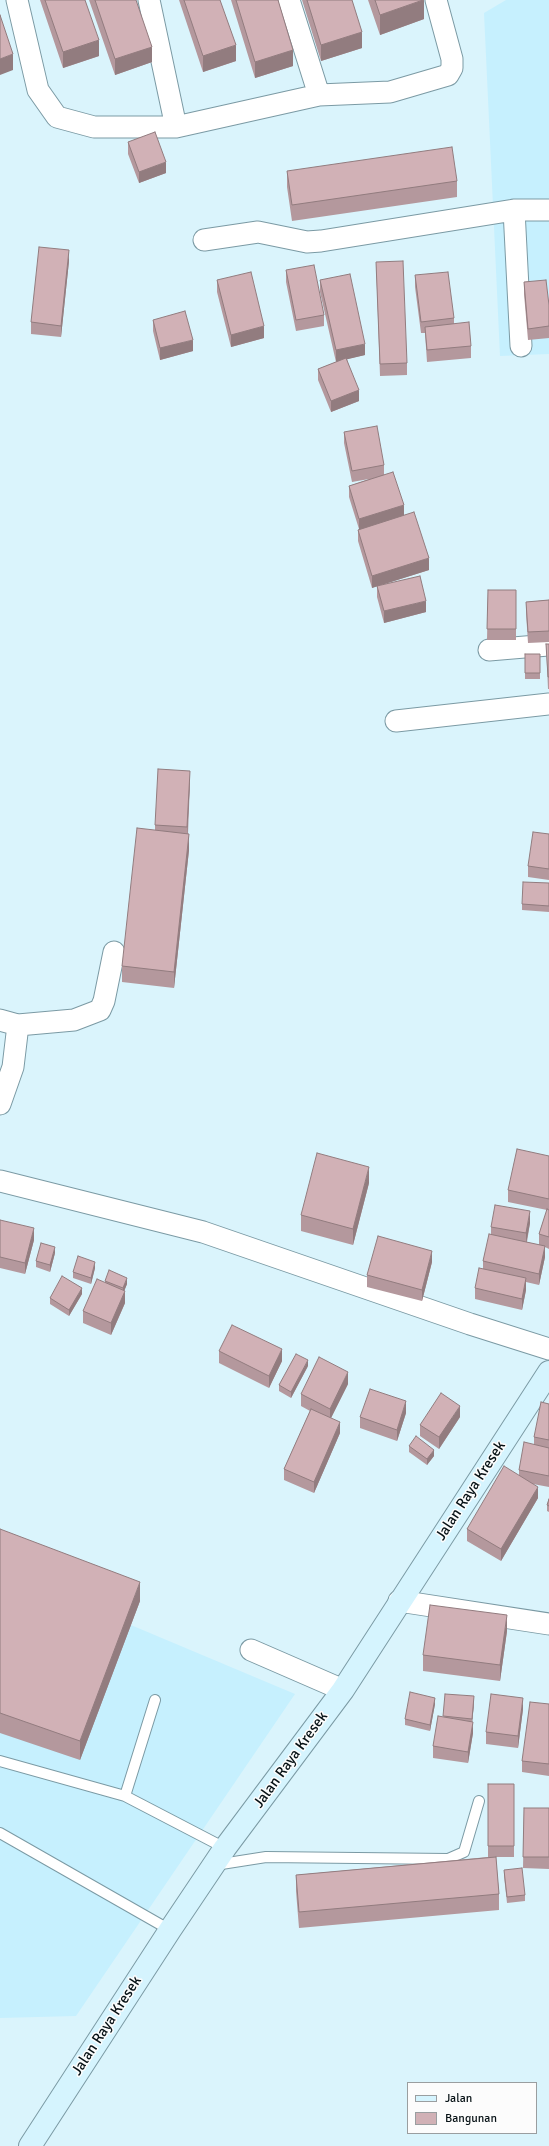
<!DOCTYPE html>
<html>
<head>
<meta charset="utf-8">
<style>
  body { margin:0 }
  #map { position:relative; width:549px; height:2146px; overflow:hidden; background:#daf4fc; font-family:Signika,sans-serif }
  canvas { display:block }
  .legend { position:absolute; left:407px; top:2082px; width:130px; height:52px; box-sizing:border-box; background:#fcfcfc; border:1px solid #9a9ea0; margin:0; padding:5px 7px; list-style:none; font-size:12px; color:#071216 }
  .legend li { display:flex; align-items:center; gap:8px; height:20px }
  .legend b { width:20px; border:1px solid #9a9ea0 }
</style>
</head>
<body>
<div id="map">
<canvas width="549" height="2146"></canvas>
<ul class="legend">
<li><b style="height:5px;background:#d5f4fe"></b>Jalan</li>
<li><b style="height:11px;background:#d1b1b6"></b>Bangunan</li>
</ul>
</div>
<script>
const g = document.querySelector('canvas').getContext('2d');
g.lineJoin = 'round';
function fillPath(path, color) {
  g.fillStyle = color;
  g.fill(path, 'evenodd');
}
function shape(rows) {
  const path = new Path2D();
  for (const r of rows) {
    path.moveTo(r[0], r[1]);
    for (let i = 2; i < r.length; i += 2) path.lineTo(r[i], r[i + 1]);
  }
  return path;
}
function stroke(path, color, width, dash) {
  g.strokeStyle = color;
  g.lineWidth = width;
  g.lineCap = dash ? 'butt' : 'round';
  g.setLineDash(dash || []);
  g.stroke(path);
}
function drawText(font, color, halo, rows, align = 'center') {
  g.font = font + ' Signika,sans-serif';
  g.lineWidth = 3;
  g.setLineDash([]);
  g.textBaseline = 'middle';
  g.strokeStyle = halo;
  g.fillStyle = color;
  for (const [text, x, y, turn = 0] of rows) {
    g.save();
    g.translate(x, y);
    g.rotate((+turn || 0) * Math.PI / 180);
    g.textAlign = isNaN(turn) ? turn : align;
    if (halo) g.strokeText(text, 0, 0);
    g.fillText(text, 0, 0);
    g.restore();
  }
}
fillPath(shape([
  [506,0,549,0,549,354,500,356,484,13],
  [0,1570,295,1694,76,2016,0,2018]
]), '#c6f0fe');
const service = shape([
  [0,1761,125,1796,225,1848],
  [125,1796,155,1700],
  [0,1833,170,1930],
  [215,1865,266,1857,448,1859,464,1852,479,1801]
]);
const minor = shape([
  [17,0,38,90,57,117,94,127,176,127,319,95,390,92,448,75,452,68,452,59,436,0],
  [149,0,176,127],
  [289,0,319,95],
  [514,210,521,346],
  [204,240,258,232,307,242,321,241,514,210,549,210],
  [489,650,549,645],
  [396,721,549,704],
  [0,1020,18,1025,13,1067,0,1104],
  [18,1025,74,1020,100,1010,104,1001,114,952],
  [0,1181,203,1232,470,1324,549,1349],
  [399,1601,549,1624],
  [251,1650,343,1690]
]);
const secondary = shape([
  [30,2146,170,1930,225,1848,343,1690,549,1372]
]);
stroke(service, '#7b9aa4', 12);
stroke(minor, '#7b9aa4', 23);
stroke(secondary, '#7b9aa4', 24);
stroke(service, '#fff', 10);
stroke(minor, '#fff', 21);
stroke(secondary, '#d5f4fe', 22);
fillPath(shape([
  [40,0,85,0,99,56,63,68],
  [89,0,136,0,152,62,115,75],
  [179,0,220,0,236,61,203,72],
  [231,0,278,0,293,66,255,78],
  [302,0,352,0,362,48,321,61],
  [368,0,424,0,424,19,380,35],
  [128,142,166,173,139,183,128,154],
  [287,171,457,181,457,197,292,221,287,187],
  [69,261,61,337,31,334,31,322],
  [376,262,407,363,407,375,380,376],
  [286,270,324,315,324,326,296,331,286,282],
  [415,275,454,318,454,324,471,346,471,358,427,362,425,333,421,333,415,287],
  [217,280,264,338,231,347,217,292],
  [320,280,365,355,347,359,359,401,331,412,318,380,318,369,336,362,320,292],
  [524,282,549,305,549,338,528,340,524,294],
  [153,320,193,351,160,360,153,331],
  [344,432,384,465,384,474,429,570,378,586,426,612,384,623,377,597,377,586,372,588,358,541,358,530,359,529,349,497,349,486,369,479,352,482,344,443],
  [488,590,516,590,516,640,487,640],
  [549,600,549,642,528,643,526,613,526,602],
  [546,644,549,644,549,689,548,689],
  [525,654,540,654,540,679,525,679],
  [190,782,188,834,189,850,174,988,122,982,122,966,155,830,155,825],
  [549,834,549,880,528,877,528,866],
  [549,883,549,912,522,910,522,904],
  [549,1156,549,1249,545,1247,545,1257,539,1285,526,1282,526,1290,522,1310,475,1299,475,1288,483,1269,483,1261,491,1234,491,1227,530,1223,527,1242,539,1245,539,1234,547,1210,508,1202,508,1190],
  [369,1183,353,1245,301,1231,301,1215],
  [0,1220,34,1240,25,1274,0,1268],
  [55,1253,50,1272,36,1267,36,1261],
  [432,1262,422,1301,367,1287,367,1275],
  [95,1268,91,1284,73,1278,73,1272],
  [105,1281,127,1284,124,1291,125,1303,111,1335,83,1323,83,1311,105,1283],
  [82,1294,69,1316,50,1304,50,1298],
  [219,1351,282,1361,269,1388,219,1363],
  [308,1366,291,1398,279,1391,279,1385],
  [348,1384,331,1418,340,1433,314,1493,284,1480,284,1469,310,1411,301,1406,301,1394],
  [549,1404,549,1487,533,1484,538,1498,501,1561,467,1541,467,1529,519,1475,519,1470,534,1444,534,1437],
  [406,1413,397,1441,360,1428,360,1417],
  [460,1417,439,1449,420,1436,420,1425],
  [409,1446,434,1456,427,1465,409,1452],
  [549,1499,549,1512,547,1511,547,1505],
  [0,1529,140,1601,80,1760,0,1733],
  [507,1631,500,1681,423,1671,423,1655],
  [474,1703,472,1722,473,1733,468,1763,433,1758,433,1746,443,1717],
  [435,1704,430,1731,405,1725,405,1719],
  [549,1704,549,1776,522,1772,522,1761],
  [523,1709,518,1748,486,1744,486,1732],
  [488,1784,514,1784,514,1857,496,1857,499,1894,499,1910,299,1928,296,1891,296,1875,488,1857],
  [524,1808,549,1808,549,1869,523,1868],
  [504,1870,525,1895,525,1901,507,1903,504,1876]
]), '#b4989d');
fillPath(shape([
  [424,0,424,19,380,35,380,15],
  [362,32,362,48,321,61,321,45],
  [99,40,99,56,63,68,63,52],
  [236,45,236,61,203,72,203,56],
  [152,47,152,62,115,75,115,59],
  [293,50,293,66,255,78,255,62],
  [13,54,13,70,0,75,0,59],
  [166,162,166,173,139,183,139,172],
  [69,250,69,261,61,337,61,326],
  [264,326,264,338,231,347,231,335],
  [193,340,193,351,160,360,160,348],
  [365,344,365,355,336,362,336,350],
  [359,390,359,401,331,412,331,401],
  [404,505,404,516,359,531,359,519],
  [429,558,429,570,372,588,372,576],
  [426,601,426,612,384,623,384,611],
  [190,771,190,782,187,838,187,827],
  [189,834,189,850,174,988,174,972],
  [369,1167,369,1183,353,1245,353,1229],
  [530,1211,530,1223,526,1244,526,1233],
  [34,1228,34,1240,25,1274,25,1263],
  [545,1246,545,1257,539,1285,539,1274],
  [55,1247,55,1253,50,1272,50,1265],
  [432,1251,432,1262,422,1301,422,1290],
  [95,1262,95,1268,91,1284,91,1278],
  [127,1278,127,1284,123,1294,123,1288],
  [526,1278,526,1290,522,1310,522,1299],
  [82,1288,82,1294,69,1316,69,1310],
  [125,1291,125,1303,111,1335,111,1323],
  [282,1349,282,1361,269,1388,269,1376],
  [308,1360,308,1366,291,1398,291,1392],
  [348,1372,348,1384,330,1420,330,1409],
  [406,1401,406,1413,397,1441,397,1430],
  [460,1406,460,1417,439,1449,439,1437],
  [340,1422,340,1433,314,1493,314,1482],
  [434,1450,434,1456,427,1465,427,1459],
  [538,1487,538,1498,501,1561,501,1549],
  [140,1582,140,1601,80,1760,80,1741],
  [507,1615,507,1631,500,1681,500,1665],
  [474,1696,474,1703,472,1725,472,1719],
  [435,1698,435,1704,430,1731,430,1725],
  [523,1698,523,1709,518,1748,518,1736],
  [473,1722,473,1733,468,1763,468,1752]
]), '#927c7f');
const building = shape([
  [45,0,85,0,99,40,63,52,45,0],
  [95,0,136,0,152,47,115,59,95,0],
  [184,0,220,0,236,45,203,56,184,0],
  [236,0,278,0,293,50,255,62,236,0],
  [307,0,352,0,362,32,321,45,307,0],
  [375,0,423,0,380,15,375,0],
  [0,15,13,54,0,59,0,15],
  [155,132,166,162,139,172,128,142,155,132],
  [452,147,457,181,292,205,287,171,452,147],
  [39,247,69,250,61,326,31,322,39,247],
  [403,261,407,363,380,364,376,262,403,261],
  [314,265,324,315,296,320,286,270,314,265],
  [251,272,264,326,231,335,217,280,251,272],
  [448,272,454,318,421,322,415,275,448,272],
  [350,274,365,344,336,350,320,280,350,274],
  [546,280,549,305,549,326,528,329,524,282,546,280],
  [185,311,193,340,160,348,153,320,185,311],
  [469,322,471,346,427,350,425,327,469,322],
  [346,358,359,390,331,401,318,369,346,358],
  [377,426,384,465,352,471,344,432,377,426],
  [393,472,404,505,359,519,349,486,393,472],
  [414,512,429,558,372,576,358,530,414,512],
  [420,576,426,601,384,611,377,586,420,576],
  [488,590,516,590,516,629,487,629,488,590],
  [549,600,549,631,528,632,526,602,549,600],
  [546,644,549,644,549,677,548,677,546,644],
  [525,654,540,654,540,673,525,673,525,654],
  [158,769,190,771,187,827,155,825,158,769],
  [137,828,189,834,174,972,122,966,137,828],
  [533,832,549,834,549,869,528,866,533,832],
  [523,882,549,883,549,906,522,904,523,882],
  [517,1149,549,1156,549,1199,508,1190,517,1149],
  [317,1153,369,1167,353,1229,301,1215,317,1153],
  [495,1205,530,1211,526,1233,491,1227,495,1205],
  [547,1209,549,1210,549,1237,539,1234,547,1209],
  [0,1220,34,1228,25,1263,0,1257,0,1220],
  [489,1234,545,1246,539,1274,483,1261,489,1234],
  [378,1236,432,1251,422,1290,367,1275,378,1236],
  [41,1243,55,1247,50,1265,36,1261,41,1243],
  [78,1256,95,1262,91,1278,73,1272,78,1256],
  [479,1268,526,1278,522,1299,475,1288,479,1268],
  [109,1270,127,1278,123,1288,105,1281,109,1270],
  [62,1276,82,1288,69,1310,50,1298,62,1276],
  [97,1279,125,1291,111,1323,83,1311,97,1279],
  [232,1325,282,1349,269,1376,219,1351,232,1325],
  [296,1354,308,1360,291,1392,279,1385,296,1354],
  [319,1357,348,1372,330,1409,301,1394,319,1357],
  [370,1389,406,1401,397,1430,360,1417,370,1389],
  [441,1393,460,1406,439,1437,420,1425,441,1393],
  [541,1402,549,1404,549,1440,534,1437,541,1402],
  [311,1409,340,1422,314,1482,284,1469,311,1409],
  [416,1436,434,1450,427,1459,409,1446,416,1436],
  [524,1442,549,1448,549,1476,519,1470,524,1442],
  [504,1466,538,1487,501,1549,467,1529,504,1466],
  [549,1499,549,1506,547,1505,549,1499],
  [0,1529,140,1582,80,1741,0,1713,0,1529],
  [430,1605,507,1615,500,1665,423,1655,430,1605],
  [410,1692,435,1698,430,1725,405,1719,410,1692],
  [445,1694,474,1696,472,1719,443,1716,445,1694],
  [491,1694,523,1698,518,1736,486,1732,491,1694],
  [530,1702,549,1704,549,1764,522,1761,530,1702],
  [438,1716,473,1722,468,1752,433,1746,438,1716],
  [488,1784,514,1784,514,1846,488,1846,488,1784],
  [524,1808,549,1808,549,1857,523,1857,524,1808],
  [496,1857,499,1894,299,1912,296,1875,496,1857],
  [522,1868,525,1895,507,1897,504,1870,522,1868]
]);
fillPath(building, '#d1b1b6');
stroke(building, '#927c7f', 1);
drawText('15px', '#071216', '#fcfcfc', [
  ["Jalan Raya Kresek",471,1491,-57],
  ["Jalan Raya Kresek",291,1760,-54],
  ["Jalan Raya Kresek",107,2026,-57]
]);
</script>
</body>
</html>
